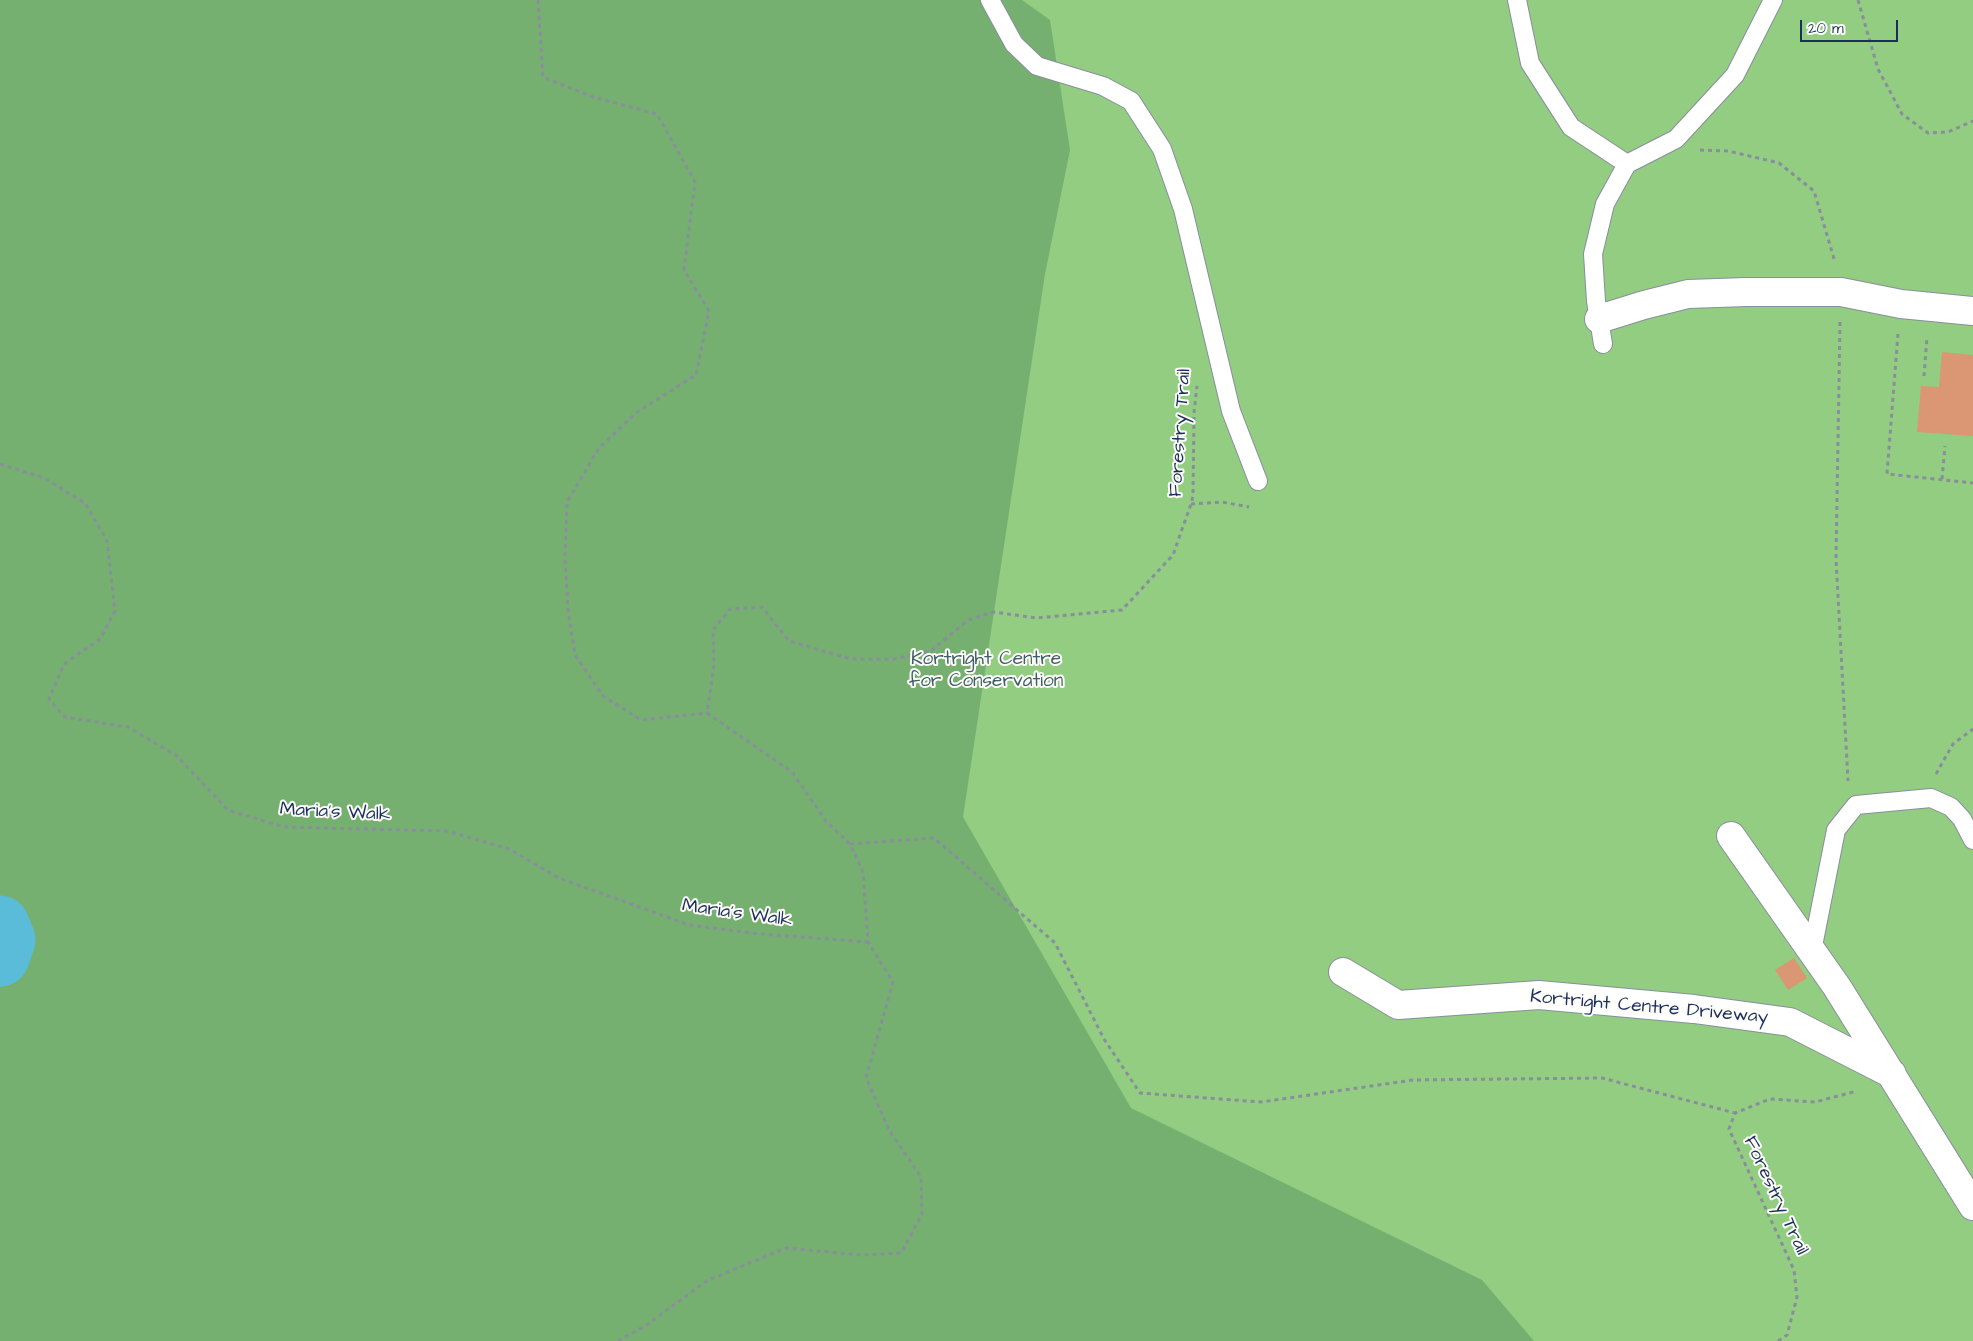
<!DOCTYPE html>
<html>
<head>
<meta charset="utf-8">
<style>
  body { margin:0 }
  #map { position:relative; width:1973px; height:1341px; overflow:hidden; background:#f7eddb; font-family:"Architects Daughter",sans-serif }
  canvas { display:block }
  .scale { position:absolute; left:1800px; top:20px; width:98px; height:22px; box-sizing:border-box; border:2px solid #1b2f5e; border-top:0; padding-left:6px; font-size:15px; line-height:18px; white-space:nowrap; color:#1b2f5e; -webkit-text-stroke:4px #fdfcf7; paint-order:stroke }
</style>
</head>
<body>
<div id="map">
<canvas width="1973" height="1341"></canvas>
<div class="scale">20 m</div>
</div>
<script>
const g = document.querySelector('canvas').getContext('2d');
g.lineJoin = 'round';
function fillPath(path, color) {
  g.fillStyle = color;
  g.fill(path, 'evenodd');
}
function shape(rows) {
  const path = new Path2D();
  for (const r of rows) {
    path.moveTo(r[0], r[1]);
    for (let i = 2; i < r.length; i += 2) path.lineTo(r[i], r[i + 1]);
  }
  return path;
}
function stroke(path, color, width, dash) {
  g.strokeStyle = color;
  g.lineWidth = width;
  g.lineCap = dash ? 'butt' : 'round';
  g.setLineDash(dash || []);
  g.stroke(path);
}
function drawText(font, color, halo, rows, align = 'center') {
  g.font = font + ' "Architects Daughter",sans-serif';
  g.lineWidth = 4;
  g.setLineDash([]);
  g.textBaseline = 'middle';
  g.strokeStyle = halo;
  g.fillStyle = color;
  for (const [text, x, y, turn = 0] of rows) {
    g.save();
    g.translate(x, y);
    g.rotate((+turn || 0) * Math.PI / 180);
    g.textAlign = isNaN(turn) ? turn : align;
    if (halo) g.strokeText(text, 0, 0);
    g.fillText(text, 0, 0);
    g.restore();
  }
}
fillPath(shape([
  [0,0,1973,0,1973,1341,0,1341]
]), '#92cd82');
fillPath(shape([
  [0,0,1022,0,1050,20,1070,150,1045,274,963,817,1131,1108,1482,1280,1534,1341,0,1341]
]), '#75b070');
stroke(shape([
  [0,925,6,940,0,957]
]), '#5bbcd9', 59);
fillPath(shape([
  [1942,352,1973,355,1973,436,1917,432,1921,386,1939,387],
  [1794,958,1807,978,1788,990,1775,970]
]), '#db9673');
const lane = shape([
  [990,0,1014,44,1037,66,1103,86,1131,101,1162,149,1183,209,1231,411,1258,481],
  [1517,0,1530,63,1571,127,1627,164],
  [1603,344,1596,301,1593,254,1605,204,1627,164,1676,139,1735,75,1773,0],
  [1812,951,1836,830,1856,805,1931,798,1951,807,1962,819,1973,840]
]);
const street = shape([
  [1599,319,1644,305,1688,294,1746,292,1841,292,1901,304,1973,311],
  [1731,836,1837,987,1973,1206],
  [1343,972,1398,1005,1539,995,1694,1009,1790,1022,1892,1074]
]);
stroke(lane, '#898e9c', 20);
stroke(street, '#898e9c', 30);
stroke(shape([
  [538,0,543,77,593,97,657,114,695,182,684,270,709,311,696,375,637,412,599,448,567,502,565,559,568,610,575,655,603,696,641,720,707,713],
  [1858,0,1878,69,1902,114,1928,133,1948,132,1973,121],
  [1700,150,1728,151,1779,163,1814,191,1835,262],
  [1840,322,1836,559,1848,781],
  [1898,334,1887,474,1973,483],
  [1924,376,1927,337],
  [0,464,44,478,85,503,107,541,115,611,100,639,64,664,49,699,65,717,128,727,177,756,228,810,284,827,447,831,509,849,559,878,689,925,760,934,868,942],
  [1942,479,1945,446],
  [1191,504,1222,502,1249,507],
  [1936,774,1953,744,1973,729],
  [850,844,934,838,1055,943,1104,1039,1140,1093,1261,1102,1413,1080,1602,1078,1735,1113],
  [618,1341,645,1326,708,1280,786,1248,861,1255,901,1253,922,1214,921,1177,889,1130,866,1078,893,982,868,942,863,872,850,844,826,821,792,772,707,713,714,666,713,630,730,609,762,607,789,641,851,659,894,659,931,651,968,620,994,612,1036,618,1122,610,1173,555,1191,504,1193,496,1194,413,1197,386],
  [1778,1341,1787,1335,1797,1297,1794,1270,1729,1129,1735,1113,1770,1099,1815,1102,1857,1091]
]), '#898e9c', 3, [4, 4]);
stroke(lane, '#fff', 18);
stroke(street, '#fff', 28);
drawText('19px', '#1b2f5e', '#fdfcf7', [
  ["Forestry Trail",1181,433,-86],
  ["Maria's Walk",335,813,3],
  ["Maria's Walk",737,914,8],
  ["Kortright Centre Driveway",1649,1008,5],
  ["Forestry Trail",1775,1196,65]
]);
drawText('19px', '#3f5e69', '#fdfcf7', [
  ["Kortright Centre",986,660],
  ["for Conservation",986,682]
]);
</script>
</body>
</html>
